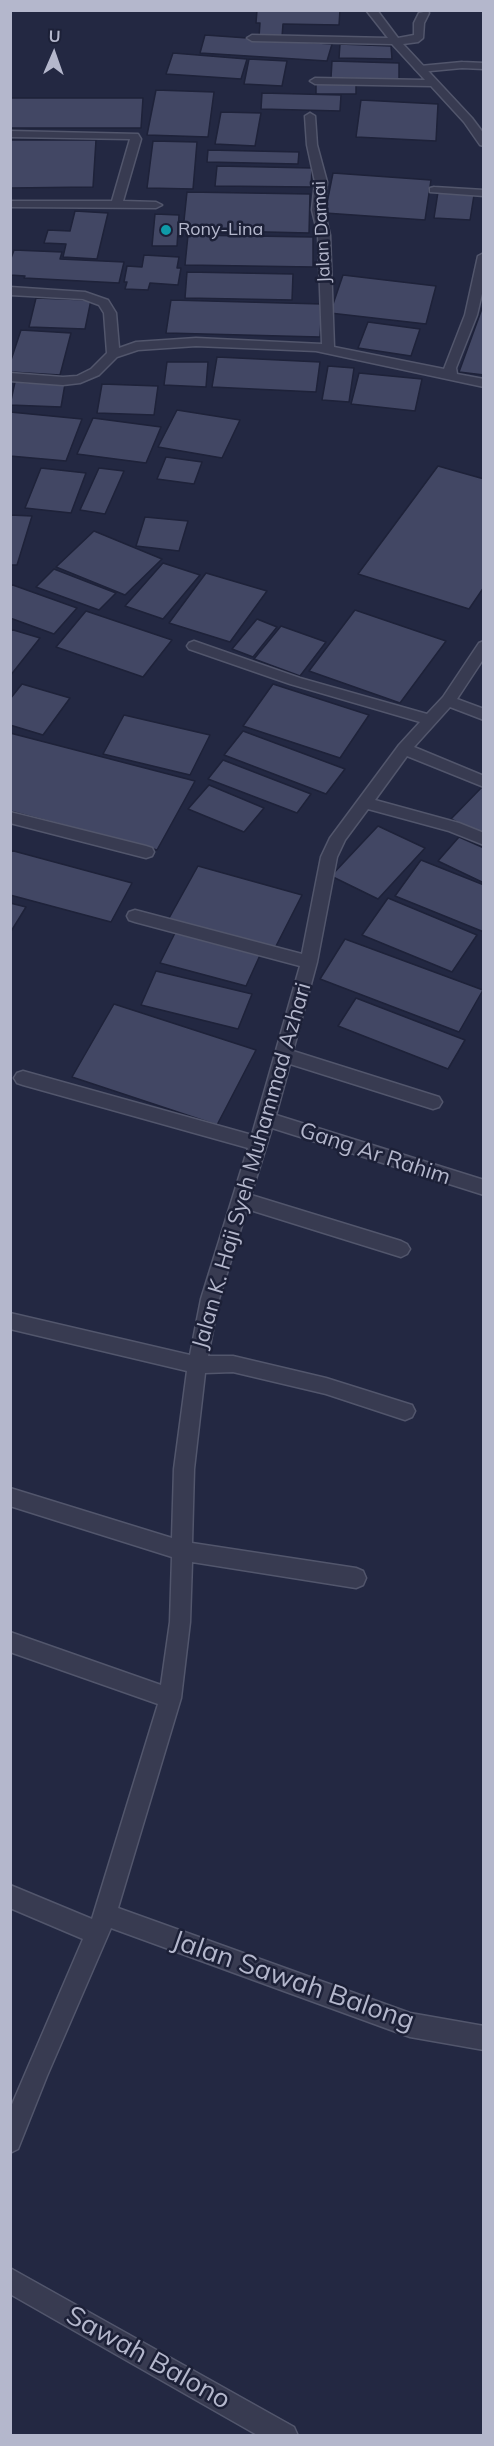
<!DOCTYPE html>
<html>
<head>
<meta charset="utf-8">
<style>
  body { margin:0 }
  #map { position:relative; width:494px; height:2446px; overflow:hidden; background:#232842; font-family:Mulish,sans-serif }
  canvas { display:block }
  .frame { position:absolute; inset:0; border:12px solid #b4b7cc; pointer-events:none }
  .north { position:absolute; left:24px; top:24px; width:60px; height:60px; -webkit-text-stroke:4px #1c2037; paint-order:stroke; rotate:2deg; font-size:16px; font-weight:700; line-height:24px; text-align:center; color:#b4b7cc }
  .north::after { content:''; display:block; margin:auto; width:21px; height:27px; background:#b4b7cc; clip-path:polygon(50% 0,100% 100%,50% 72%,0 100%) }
</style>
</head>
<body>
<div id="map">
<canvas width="494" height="2446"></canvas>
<div class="frame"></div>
<div class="north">U</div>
</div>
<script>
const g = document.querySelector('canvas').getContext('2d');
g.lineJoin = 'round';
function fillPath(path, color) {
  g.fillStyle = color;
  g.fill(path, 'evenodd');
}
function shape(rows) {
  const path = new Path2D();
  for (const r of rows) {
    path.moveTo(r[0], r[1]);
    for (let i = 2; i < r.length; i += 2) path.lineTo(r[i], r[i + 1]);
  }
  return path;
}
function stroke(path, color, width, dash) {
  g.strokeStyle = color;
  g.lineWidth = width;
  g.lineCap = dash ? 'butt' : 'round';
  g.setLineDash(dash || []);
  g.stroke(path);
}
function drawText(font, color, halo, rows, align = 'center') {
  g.font = font + ' Mulish,sans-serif';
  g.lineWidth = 5;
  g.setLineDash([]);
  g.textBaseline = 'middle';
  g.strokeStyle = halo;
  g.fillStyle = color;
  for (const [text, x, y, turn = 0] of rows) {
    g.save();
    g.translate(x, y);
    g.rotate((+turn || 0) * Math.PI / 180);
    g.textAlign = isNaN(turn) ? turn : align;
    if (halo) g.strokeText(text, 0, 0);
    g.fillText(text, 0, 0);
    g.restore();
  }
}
const building = shape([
  [257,10,340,10,339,25,283,24,282,37,259,37,260,23,256,23,257,10],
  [205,35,332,44,327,61,200,53,205,35],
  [340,44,391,46,392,59,339,58,340,44],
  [173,53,247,59,241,79,166,74,173,53],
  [249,59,287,61,282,86,244,84,249,59],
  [332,61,399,63,399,80,331,78,332,61],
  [316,83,356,83,356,94,316,94,316,83],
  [156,90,214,92,208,137,147,135,156,90],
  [262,93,341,95,340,111,261,109,262,93],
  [10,98,143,98,141,128,10,128,10,98],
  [361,100,438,104,436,141,356,137,361,100],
  [221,112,261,113,255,146,215,144,221,112],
  [10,140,96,140,93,187,10,188,10,140],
  [153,141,197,142,193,189,147,188,153,141],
  [208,150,299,152,298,164,207,162,208,150],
  [217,166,312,168,311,187,215,186,217,166],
  [333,173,431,180,425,220,325,213,333,173],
  [187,192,310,194,309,233,183,230,187,192],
  [438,192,474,195,470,220,434,218,438,192],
  [75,211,108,213,97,259,63,257,66,244,44,243,48,230,70,231,75,211],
  [155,214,179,215,177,246,152,246,155,214],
  [188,235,313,237,313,267,185,265,188,235],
  [14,250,62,252,60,259,124,262,119,283,24,278,25,276,10,275,10,261,14,250],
  [144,255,179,257,177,268,181,268,178,285,150,283,148,290,125,289,127,282,124,282,127,266,142,267,144,255],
  [187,272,293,274,292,300,185,298,187,272],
  [343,275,436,286,426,324,330,313,343,275],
  [36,298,91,300,85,329,29,327,36,298],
  [171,300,322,304,320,337,166,333,171,300],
  [484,303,484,375,459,372,484,303],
  [368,322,420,329,411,356,358,348,368,322],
  [21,330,71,333,60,375,10,372,10,363,21,330],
  [217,357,320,362,316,392,212,387,217,357],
  [167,362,208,362,206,387,164,385,167,362],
  [328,366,354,368,349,402,322,400,328,366],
  [359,373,422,379,415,411,351,404,359,373],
  [15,382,65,384,61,407,10,405,15,382],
  [102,384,158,386,154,415,97,413,102,384],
  [177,410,240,420,222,458,158,447,177,410],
  [10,412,82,419,66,461,10,456,10,412],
  [93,418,161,427,146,463,77,454,93,418],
  [166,457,202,462,194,484,157,479,166,457],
  [438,466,484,479,484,587,469,609,358,574,438,466],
  [41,468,86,473,71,513,25,508,41,468],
  [99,468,124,471,105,514,80,510,99,468],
  [10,515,32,516,17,565,10,565,10,515],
  [145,517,188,521,179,551,136,546,145,517],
  [94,531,162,559,125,595,56,567,94,531],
  [163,563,200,575,163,619,125,606,163,563],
  [54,569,116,593,99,610,36,587,54,569],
  [206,573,267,591,230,642,169,623,206,573],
  [10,584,77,608,54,634,10,618,10,584],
  [355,610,446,641,400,703,309,671,355,610],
  [86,611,172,640,143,677,56,647,86,611],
  [257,619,277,627,253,657,232,649,257,619],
  [281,626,326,642,300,676,254,659,281,626],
  [10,629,40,638,10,676,10,629],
  [22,684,70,698,43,735,10,725,10,699,22,684],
  [273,684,369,715,340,758,243,726,273,684],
  [124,715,210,735,190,775,103,754,124,715],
  [243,731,345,769,326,794,224,755,243,731],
  [10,733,195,781,157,850,10,811,10,733],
  [223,760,311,794,297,813,208,779,223,760],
  [209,785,264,808,244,832,188,809,209,785],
  [484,785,484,836,451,819,484,785],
  [378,826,425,848,378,899,331,876,378,826],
  [459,837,484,848,484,883,438,861,459,837],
  [10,850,132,883,111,922,10,895,10,850],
  [421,860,484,885,484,932,395,896,421,860],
  [198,866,302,895,274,950,168,920,198,866],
  [388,898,477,935,452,972,362,935,388,898],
  [10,903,26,907,10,933,10,903],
  [176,931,261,953,246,986,160,963,176,931],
  [345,939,483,990,459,1032,320,979,345,939],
  [156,971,252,994,238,1029,141,1005,156,971],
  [356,998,465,1040,448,1069,338,1026,356,998],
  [114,1004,256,1050,217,1125,72,1077,114,1004]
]);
fillPath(building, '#424764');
stroke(building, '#1e2239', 1.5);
const service = shape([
  [462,62,484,63,484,69,462,68,420,72,415,69,420,66,462,62]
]);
const minor = shape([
  [366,10,377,10,398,38,414,35,414,23,419,13,428,11,429,13,424,23,423,38,418,42,403,44,472,118,484,134,484,146,480,145,464,122,431,86,315,84,310,81,315,78,425,80,392,44,252,41,247,38,252,35,388,38,366,10],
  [310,113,315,116,317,145,327,182,324,210,330,235,334,347,444,369,465,315,478,256,484,253,484,285,477,315,456,368,457,374,484,379,484,387,316,351,196,346,138,350,117,357,99,375,80,383,63,385,10,381,10,373,63,377,77,376,91,369,107,353,104,313,99,305,83,299,10,295,10,287,85,292,108,300,116,313,119,348,136,342,196,338,322,344,318,235,312,210,315,182,307,145,305,116,310,113],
  [10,131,138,134,141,139,123,201,156,202,162,205,156,208,10,207,10,201,112,201,130,139,10,137,10,131],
  [434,187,484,190,484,196,430,192,430,188,434,187],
  [194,641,300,678,427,714,443,697,479,643,484,641,484,658,457,699,484,709,484,720,450,707,414,747,484,776,484,787,407,756,375,800,459,823,484,833,484,845,449,831,368,809,345,840,337,857,317,962,293,1051,439,1097,442,1102,439,1107,433,1109,290,1064,276,1115,484,1180,484,1195,272,1128,251,1195,401,1241,407,1244,410,1249,407,1254,401,1257,247,1209,219,1299,208,1356,233,1356,326,1378,412,1405,415,1411,412,1417,405,1420,326,1394,233,1372,205,1373,194,1469,192,1543,356,1568,363,1571,366,1578,363,1585,356,1588,192,1562,190,1622,181,1698,118,1908,410,2013,484,2026,484,2050,410,2037,111,1928,47,2076,18,2149,10,2153,10,2109,83,1939,10,1908,10,1885,92,1919,158,1704,10,1652,10,1632,161,1685,170,1622,172,1557,10,1506,10,1488,172,1538,174,1469,187,1371,10,1329,10,1313,190,1355,201,1299,248,1148,23,1085,17,1083,14,1078,17,1073,23,1071,252,1135,300,966,135,922,129,920,127,916,129,912,135,910,302,954,321,857,330,838,399,745,420,722,290,684,189,649,187,646,189,643,194,641],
  [10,812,146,846,152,848,154,852,152,856,146,858,10,823,10,812],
  [10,2268,294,2427,298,2436,259,2436,10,2294,10,2268]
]);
stroke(service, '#52566c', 3);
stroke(minor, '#52566c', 3);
fillPath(service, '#383b51');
fillPath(minor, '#383b51');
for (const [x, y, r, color] of [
  [166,230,6,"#0f9aa8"]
]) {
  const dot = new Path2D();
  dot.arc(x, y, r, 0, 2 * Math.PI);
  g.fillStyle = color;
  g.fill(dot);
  stroke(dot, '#1c2037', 2);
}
drawText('18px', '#b4b7cc', '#1c2037', [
  ["Rony-Lina",178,230]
], 'left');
drawText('18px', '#b4b7cc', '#1c2037', [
  ["Jalan Damai",322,232,-93]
]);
drawText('22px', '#b4b7cc', '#1c2037', [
  ["Gang Ar Rahim",375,1154,18],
  ["Jalan K. Haji Syeh Muhammad Azhari",252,1166,-74]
]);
drawText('27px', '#b4b7cc', '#1c2037', [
  ["Jalan Sawah Balong",293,1981,19],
  ["Sawah Balono",148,2358,29]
]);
</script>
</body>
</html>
